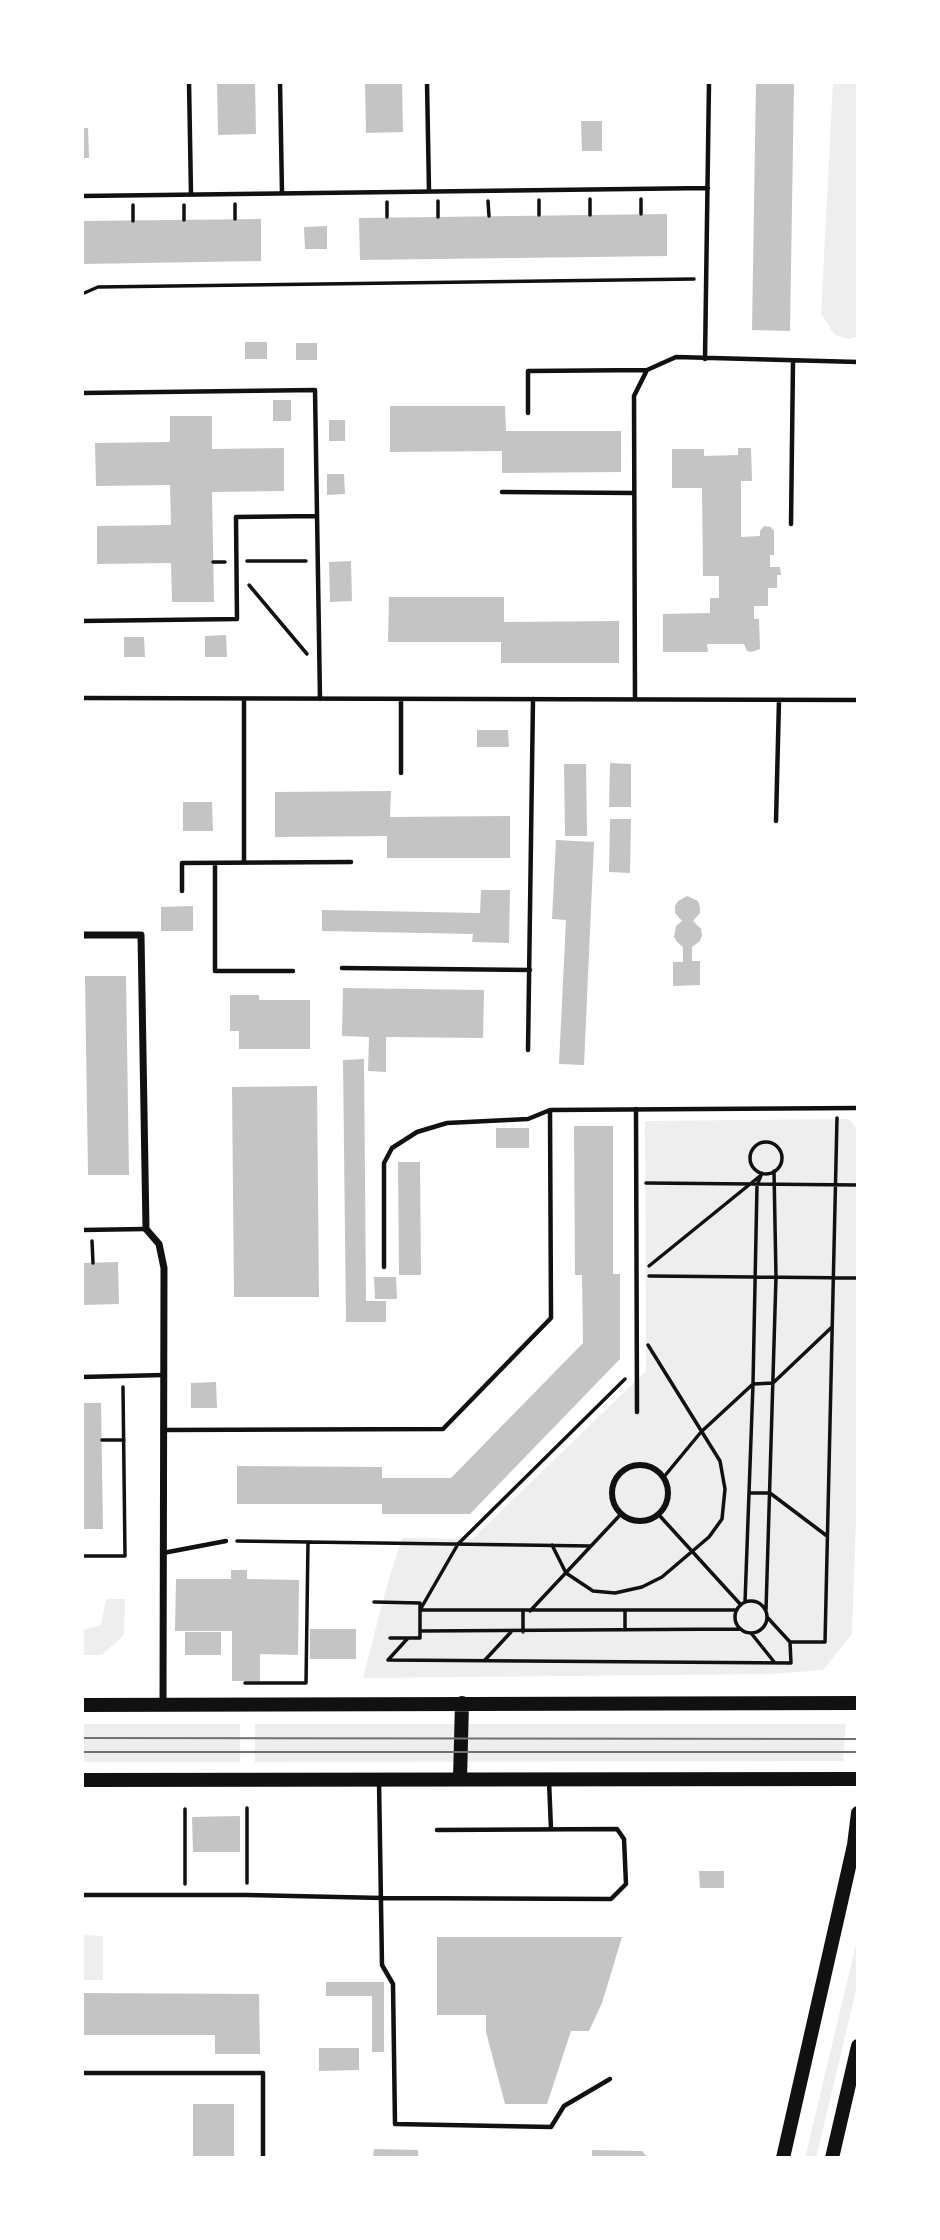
<!DOCTYPE html>
<html>
<head>
<meta charset="utf-8">
<style>
  body { margin:0 }
  #map { position:relative; width:940px; height:2240px; overflow:hidden; background:#fff; font-family:"PT Sans Narrow",sans-serif }
  canvas { display:block }
  .frame { position:absolute; inset:0; border:84px solid #fff; pointer-events:none }
</style>
</head>
<body>
<div id="map">
<canvas width="940" height="2240"></canvas>
<div class="frame"></div>
</div>
<script>
const g = document.querySelector('canvas').getContext('2d');
g.lineJoin = 'round';
function fillPath(path, color) {
  g.fillStyle = color;
  g.fill(path, 'evenodd');
}
function shape(rows) {
  const path = new Path2D();
  for (const r of rows) {
    if (r.length === 3) {
      path.moveTo(r[0] + r[2], r[1]);
      path.arc(r[0], r[1], r[2], 0, 2 * Math.PI);
      continue;
    }
    path.moveTo(r[0], r[1]);
    for (let i = 2; i < r.length; i += 2) path.lineTo(r[i], r[i + 1]);
  }
  return path;
}
function stroke(path, color, width, dash) {
  g.strokeStyle = color;
  g.lineWidth = width;
  g.lineCap = dash ? 'butt' : 'round';
  g.setLineDash(dash || []);
  g.stroke(path);
}
fillPath(shape([
  [833,82,858,82,858,336,849,339,835,335,821,314],
  [849,1119,858,1131,858,1462,852,1634,823,1670,773,1674,363,1678,386,1589,402,1538,472,1539,646,1371,645,1121],
  [106,1599,125,1599,124,1635,102,1655,82,1655,82,1630,101,1625],
  [82,1724,240,1724,240,1762,82,1762],
  [255,1724,846,1724,843,1761,255,1762],
  [82,1935,103,1936,103,1980,82,1980],
  [858,1936,858,1982,816,2158,805,2158]
]), '#eee');
fillPath(shape([
  [217,82,255,82,256,134,218,135],
  [365,82,402,82,403,132,366,133],
  [756,82,794,82,790,331,752,330],
  [581,121,602,121,602,151,582,151],
  [82,128,88,128,89,158,82,158],
  [667,214,667,256,360,260,359,218],
  [261,219,261,261,82,264,82,221],
  [327,226,327,249,305,249,304,227],
  [245,342,267,342,267,359,245,359],
  [296,343,317,343,317,360,296,360],
  [273,400,291,400,291,421,273,421],
  [390,406,505,406,506,431,621,431,621,472,502,473,502,451,390,452],
  [170,416,212,416,212,449,284,448,284,491,212,492,214,602,172,602,171,563,97,564,97,526,171,525,170,485,96,486,95,443,170,442],
  [329,420,345,420,345,441,329,441],
  [738,448,751,448,752,481,741,481,741,537,760,536,760,531,764,526,771,527,774,531,774,555,770,555,770,567,780,567,781,575,777,575,777,588,768,588,768,606,754,606,754,619,759,619,760,649,751,652,747,651,744,644,707,644,708,652,663,652,663,614,710,613,710,598,719,598,719,576,703,576,702,488,672,488,672,449,704,449,704,456,738,455],
  [327,474,344,474,345,494,327,495],
  [351,561,352,601,330,602,329,562],
  [389,597,504,597,504,622,619,621,619,663,501,663,501,642,388,642],
  [226,635,227,657,205,657,205,636],
  [124,637,144,637,145,657,124,657],
  [477,730,508,730,509,747,477,747],
  [610,763,631,764,631,807,609,807],
  [564,764,586,764,587,836,565,836],
  [391,791,390,817,510,816,510,858,387,858,387,836,275,837,275,792],
  [183,802,212,802,213,831,183,831],
  [610,819,631,819,630,873,609,872],
  [556,840,594,842,584,1065,559,1064,566,920,552,919],
  [481,890,510,890,509,943,472,942,473,934,322,931,322,910,480,913],
  [687,896,698,901,700,907,700,913,693,921,701,929,702,935,700,941,692,947,692,961,700,961,700,985,673,986,673,962,683,962,683,947,677,942,674,937,676,926,682,921,675,913,675,906,678,901],
  [193,906,193,931,161,931,161,907],
  [85,976,126,976,129,1175,88,1175],
  [343,988,484,990,483,1038,386,1037,386,1072,368,1071,369,1037,342,1036],
  [230,995,259,995,259,1000,310,1000,310,1049,239,1049,239,1031,230,1031],
  [364,1059,366,1301,386,1301,386,1322,346,1322,343,1060],
  [317,1086,319,1297,234,1297,232,1087],
  [574,1126,613,1126,613,1274,620,1274,620,1359,470,1514,382,1514,382,1504,237,1504,237,1466,382,1467,382,1478,451,1478,583,1343,582,1275,575,1275],
  [496,1128,529,1128,529,1148,496,1148],
  [398,1162,420,1162,421,1275,399,1275],
  [118,1262,119,1304,82,1305,82,1263],
  [374,1277,396,1277,397,1299,375,1299],
  [216,1382,217,1408,191,1408,191,1383],
  [82,1403,101,1403,103,1529,82,1529],
  [231,1570,247,1570,247,1579,299,1580,298,1655,260,1654,260,1681,232,1681,232,1631,175,1631,176,1579,231,1579],
  [310,1629,356,1629,356,1659,310,1659],
  [185,1632,221,1632,221,1655,185,1655],
  [240,1816,240,1852,193,1852,192,1817],
  [699,1871,724,1871,724,1888,700,1888],
  [437,1937,622,1937,602,2003,589,2031,571,2031,547,2104,505,2104,486,2032,486,2015,437,2015],
  [326,1982,384,1982,384,2052,372,2052,372,1996,326,1996],
  [82,1993,259,1994,260,2054,215,2054,215,2035,82,2035],
  [319,2048,359,2048,359,2070,319,2071],
  [193,2104,234,2104,234,2158,193,2158],
  [374,2149,418,2150,418,2158,373,2158],
  [592,2150,642,2151,648,2158,592,2158]
]), '#c4c4c4');
stroke(shape([
  [590,199,590,215],
  [641,199,641,214],
  [539,200,539,215],
  [438,201,438,217],
  [488,201,489,216],
  [387,202,387,217],
  [235,204,235,219],
  [133,205,133,221],
  [184,205,184,220],
  [82,212,82,221],
  [82,294,98,287,694,279],
  [247,561,306,561],
  [213,562,225,562],
  [249,585,307,654],
  [766,1158,16],
  [646,1183,858,1185],
  [92,1241,93,1263],
  [649,1266,760,1176],
  [649,1276,858,1278],
  [625,1379,458,1544,420,1610,737,1610],
  [102,1440,124,1440],
  [663,1478,701,1432,753,1384,773,1383,832,1327],
  [750,1493,770,1493,827,1536],
  [659,1515,741,1605],
  [237,1541,591,1546],
  [552,1545,566,1573,593,1591,615,1593,642,1587,662,1577,709,1537,722,1519,725,1489,720,1461,648,1345],
  [82,1556,125,1556,123,1387],
  [751,1617,16],
  [374,1602,420,1603,420,1638,390,1638],
  [745,1602,753,1384,757,1185,762,1173],
  [766,1610,776,1277,774,1171],
  [523,1611,523,1632],
  [530,1611,621,1514],
  [625,1611,625,1630],
  [767,1617,790,1642],
  [420,1631,740,1629],
  [751,1633,775,1663],
  [388,1660,791,1663,790,1642,825,1642,837,1118],
  [388,1660,408,1638],
  [485,1660,511,1632],
  [245,1683,306,1683,308,1542],
  [247,1808,247,1883],
  [185,1809,185,1884]
]), '#111', 3.5);
stroke(shape([
  [189,82,191,194],
  [280,82,282,193],
  [427,82,429,191],
  [82,196,708,188],
  [705,359,709,82],
  [82,393,315,390,320,699],
  [528,413,528,371,647,370],
  [502,492,634,493],
  [791,524,793,361],
  [82,621,237,619,236,517,317,516],
  [82,698,858,700],
  [244,699,244,862],
  [401,699,401,773],
  [635,699,634,396,647,370,676,357,858,362],
  [776,821,779,700],
  [215,863,215,971,293,971],
  [182,891,182,863,351,862],
  [342,968,530,970],
  [528,1050,533,699],
  [636,1109,637,1412],
  [82,1230,145,1229],
  [384,1267,384,1163,392,1148,417,1132,447,1123,528,1119,550,1110],
  [82,1377,164,1375],
  [164,1430,443,1429,551,1318,550,1110,858,1108],
  [163,1553,226,1541],
  [379,1781,382,1965,393,1984,395,2124,551,2127,564,2106,610,2079],
  [549,1781,551,1829],
  [82,1895,248,1895,382,1898,611,1899,626,1884,624,1839,617,1829,437,1830],
  [82,2073,263,2073,263,2158]
]), '#111', 4.5);
stroke(shape([
  [640,1493,28]
]), '#111', 6);
stroke(shape([
  [82,935,141,935,146,1229,159,1244,164,1268,163,1704]
]), '#111', 7);
stroke(shape([
  [82,1705,858,1703],
  [460,1779,462,1703],
  [82,1780,858,1779],
  [783,2158,854,1845,858,1813],
  [832,2158,858,2046]
]), '#111', 14);
stroke(shape([
  [82,1738,858,1739],
  [82,1752,858,1752]
]), '#707070', 2);
</script>
</body>
</html>
